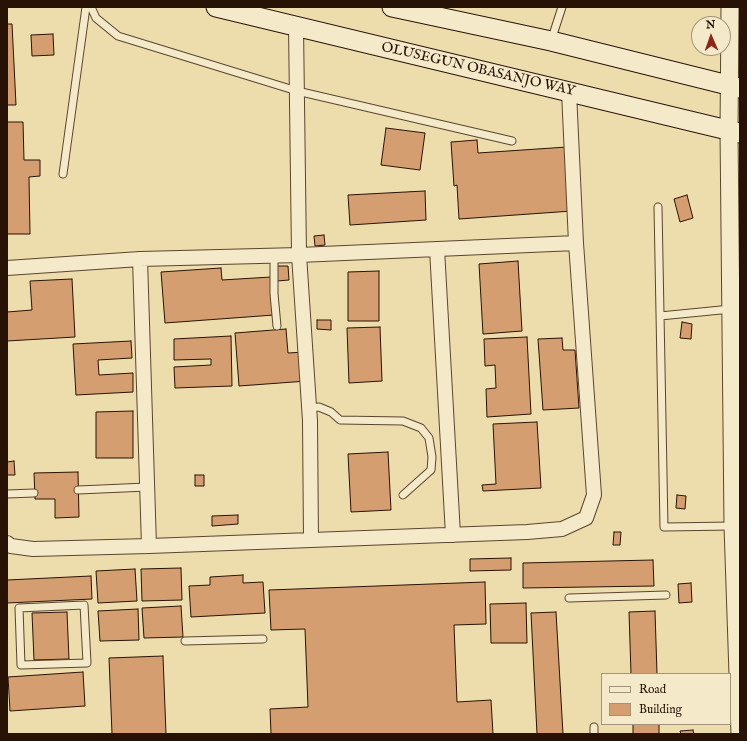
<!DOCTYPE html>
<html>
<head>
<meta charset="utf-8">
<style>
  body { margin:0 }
  #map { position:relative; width:747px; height:741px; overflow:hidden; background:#eeddac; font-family:"IM FELL English",serif }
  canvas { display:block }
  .frame { position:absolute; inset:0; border:8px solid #281206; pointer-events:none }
  .legend { position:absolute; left:601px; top:673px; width:130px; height:52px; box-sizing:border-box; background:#f4e9c9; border:1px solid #a2937b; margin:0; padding:5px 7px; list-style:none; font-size:12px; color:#281206 }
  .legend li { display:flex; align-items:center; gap:8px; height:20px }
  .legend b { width:20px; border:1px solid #a2937b }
  .north { position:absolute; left:691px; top:16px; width:40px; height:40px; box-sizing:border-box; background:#f4e9c9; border:1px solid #a2937b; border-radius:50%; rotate:358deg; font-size:11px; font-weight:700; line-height:16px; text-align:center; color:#281206 }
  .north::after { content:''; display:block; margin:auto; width:14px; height:18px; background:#8f2418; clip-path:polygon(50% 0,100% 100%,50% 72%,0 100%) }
</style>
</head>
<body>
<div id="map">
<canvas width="747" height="741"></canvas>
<div class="frame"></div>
<ul class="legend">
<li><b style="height:5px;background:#f4e9c9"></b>Road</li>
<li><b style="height:11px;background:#d49e70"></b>Building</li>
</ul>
<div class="north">N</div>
</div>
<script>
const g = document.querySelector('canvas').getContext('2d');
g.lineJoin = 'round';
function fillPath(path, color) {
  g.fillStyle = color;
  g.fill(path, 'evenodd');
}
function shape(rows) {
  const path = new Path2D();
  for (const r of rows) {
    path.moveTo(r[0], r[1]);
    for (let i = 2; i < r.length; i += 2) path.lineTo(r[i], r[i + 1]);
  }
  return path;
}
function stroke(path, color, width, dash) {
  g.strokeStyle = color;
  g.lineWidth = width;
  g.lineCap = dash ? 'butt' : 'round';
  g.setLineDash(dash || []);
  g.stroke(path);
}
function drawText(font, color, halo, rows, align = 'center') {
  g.font = font + ' "IM FELL English",serif';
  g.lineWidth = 3;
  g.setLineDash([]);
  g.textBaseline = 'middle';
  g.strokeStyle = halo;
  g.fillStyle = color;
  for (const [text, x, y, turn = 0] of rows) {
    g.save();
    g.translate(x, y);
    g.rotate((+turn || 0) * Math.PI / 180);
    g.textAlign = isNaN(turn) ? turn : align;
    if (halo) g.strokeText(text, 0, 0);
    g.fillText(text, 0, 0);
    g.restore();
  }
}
const building = shape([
  [7,24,12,24,16,105,7,105,7,24],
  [53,34,54,55,32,56,31,35,53,34],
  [7,122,23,122,24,160,40,160,40,176,29,177,30,234,7,234,7,122],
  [386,128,425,133,420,170,381,165,386,128],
  [477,140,478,153,567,147,572,211,459,219,457,185,454,186,451,142,477,140],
  [425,191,426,220,350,225,348,195,425,191],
  [687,195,693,218,680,222,674,199,687,195],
  [324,235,325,245,315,246,314,236,324,235],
  [518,261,522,331,483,334,479,264,518,261],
  [276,266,288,266,289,280,277,281,276,266],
  [221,268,222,280,271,277,274,315,165,323,161,272,221,268],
  [379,271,379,321,348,321,348,272,379,271],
  [72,279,75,337,7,341,7,312,32,310,30,281,72,279],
  [317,320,331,320,331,330,317,329,317,320],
  [682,322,692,324,691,339,680,338,682,322],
  [380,327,382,381,349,383,347,328,380,327],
  [286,329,288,353,305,352,307,381,239,386,235,333,286,329],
  [231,336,232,386,175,388,174,367,211,365,211,359,174,360,174,339,231,336],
  [527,337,531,414,487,417,486,389,496,388,495,365,485,366,484,339,527,337],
  [562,338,563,350,575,350,579,408,543,410,538,339,562,338],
  [131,341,132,358,98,360,99,375,133,373,133,392,76,395,73,344,131,341],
  [133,411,133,458,96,458,96,412,133,411],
  [537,422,541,488,483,491,482,485,496,484,493,424,537,422],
  [388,452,391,510,351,512,348,454,388,452],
  [14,461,15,475,7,475,7,462,14,461],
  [78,472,79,517,55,518,55,499,35,499,34,473,78,472],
  [195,475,204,475,204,486,195,486,195,475],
  [677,495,686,496,685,509,676,508,677,495],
  [238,515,238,524,212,526,212,516,238,515],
  [614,532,621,532,620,545,613,545,614,532],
  [511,558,511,570,470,571,470,559,511,558],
  [653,560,654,586,523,588,523,563,653,560],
  [181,568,182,600,142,601,141,569,181,568],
  [135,569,137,601,98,603,96,571,135,569],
  [243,575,243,583,263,582,265,613,191,617,189,586,210,585,210,577,243,575],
  [91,576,92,599,7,603,7,580,91,576],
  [485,582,486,624,454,625,457,702,491,700,493,734,271,734,270,709,308,707,305,629,271,630,269,590,485,582],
  [691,583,692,602,679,603,678,584,691,583],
  [526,603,527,643,491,643,490,604,526,603],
  [181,606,183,637,144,638,142,608,181,606],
  [138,609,139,640,100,641,98,611,138,609],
  [655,611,657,674,631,674,629,612,655,611],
  [67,612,69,659,34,660,32,613,67,612],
  [556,612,563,734,537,734,531,613,556,612],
  [163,656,166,734,112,734,109,658,163,656],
  [83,672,85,706,10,711,8,677,83,672],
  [633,724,659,724,659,734,633,734,633,724],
  [693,730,694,734,681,734,680,731,693,730]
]);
fillPath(building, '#d49e70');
stroke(building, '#281206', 1);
const service = shape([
  [91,7,96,18,118,36,297,91,512,141],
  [551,41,562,7],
  [63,174,86,7],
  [658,207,664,527,733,526],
  [274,255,274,294,277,326],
  [660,316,731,309],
  [309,408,319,407,331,412,340,420,403,421,421,428,429,438,432,457,431,470,403,495],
  [78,490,147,487],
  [7,494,34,493],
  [569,598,666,595],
  [84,605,87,663,21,665,19,608,84,605],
  [185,641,263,639],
  [594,727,594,734]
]);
const minor = shape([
  [296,26,299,255,310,421,311,540],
  [437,249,453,535],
  [140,259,149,546],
  [7,268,140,259,299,255,576,243],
  [7,543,11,546,33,549,149,546,527,532,562,529,586,518,594,495,576,243,569,92]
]);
const tertiary = shape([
  [730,7,729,131,733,526,740,734]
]);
const secondary = shape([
  [216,7,740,133],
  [392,7,551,41,740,88]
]);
stroke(service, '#5a4530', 9);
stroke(minor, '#5a4530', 16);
stroke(tertiary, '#5a4530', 19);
stroke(secondary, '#281206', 21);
stroke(service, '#f4e9c9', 7);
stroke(minor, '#f4e9c9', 14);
stroke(tertiary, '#f4e9c9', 17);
stroke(secondary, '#f4e9c9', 19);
drawText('14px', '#281206', '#f4e9c9', [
  ["OLUSEGUN OBASANJO WAY",478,70,13]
]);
</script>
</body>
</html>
